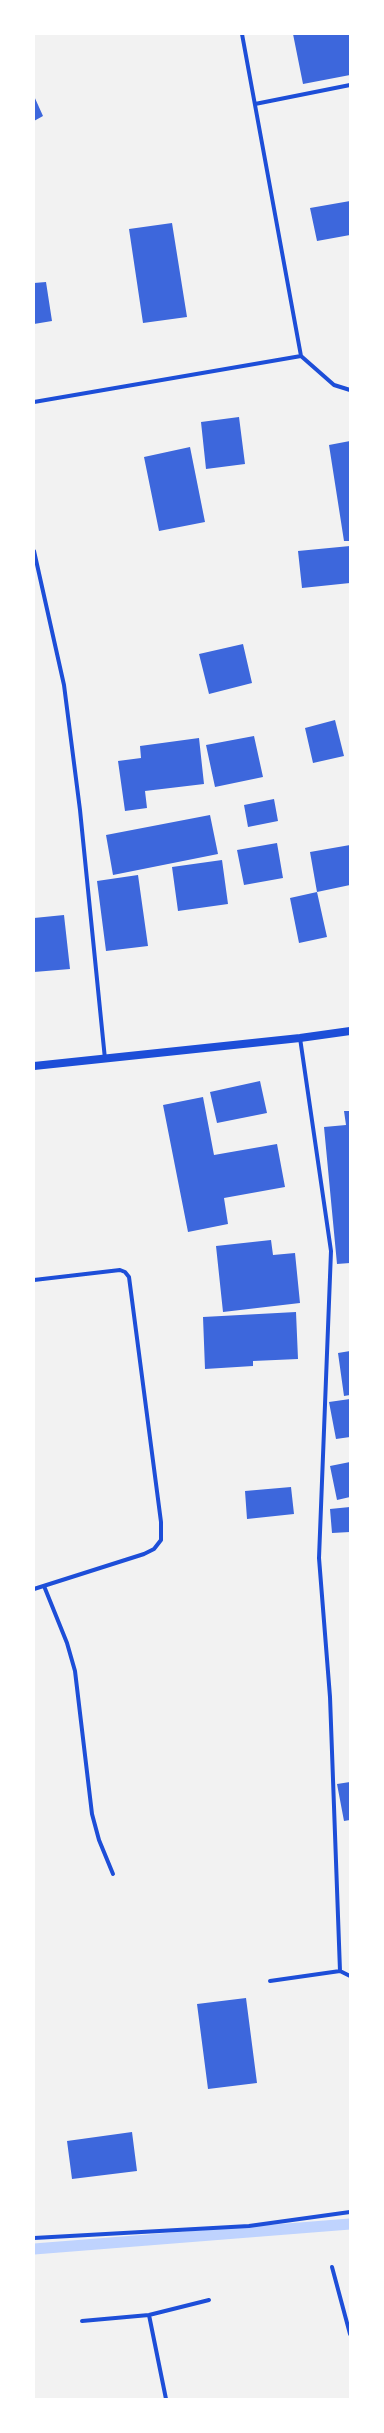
<!DOCTYPE html>
<html>
<head>
<meta charset="utf-8">
<style>
  body { margin:0 }
  #map { position:relative; width:384px; height:2433px; overflow:hidden; background:#f2f2f2; font-family:Arial,sans-serif }
  canvas { display:block }
  .frame { position:absolute; inset:0; border:35px solid #fff; pointer-events:none }
</style>
</head>
<body>
<div id="map">
<canvas width="384" height="2433"></canvas>
<div class="frame"></div>
</div>
<script>
const g = document.querySelector('canvas').getContext('2d');
g.lineJoin = 'round';
function shape(rows) {
  const path = new Path2D();
  for (const r of rows) {
    path.moveTo(r[0], r[1]);
    for (let i = 2; i < r.length; i += 2) path.lineTo(r[i], r[i + 1]);
  }
  return path;
}
function stroke(path, color, width, dash) {
  g.strokeStyle = color;
  g.lineWidth = width;
  g.lineCap = dash ? 'butt' : 'round';
  g.setLineDash(dash || []);
  g.stroke(path);
}
function fillPath(path, color) {
  g.fillStyle = color;
  g.fill(path, 'evenodd');
}
stroke(shape([
  [34,2249,350,2224]
]), '#bfd3fe', 11);
fillPath(shape([
  [293,34,350,34,350,75,303,84],
  [34,96,43,116,34,121],
  [350,201,350,235,317,241,310,208],
  [172,223,187,317,143,323,129,229],
  [46,282,52,321,34,324,34,283],
  [239,417,245,464,206,469,201,422],
  [350,441,350,541,344,541,329,445],
  [190,447,205,522,159,531,144,457],
  [350,546,350,583,302,588,298,551],
  [243,644,252,683,209,694,199,654],
  [335,720,344,756,313,763,305,728],
  [254,736,263,777,215,787,206,745],
  [199,738,204,784,145,791,147,808,125,811,118,761,141,758,140,746],
  [274,799,278,821,248,827,244,805],
  [210,815,218,854,113,875,106,835],
  [277,843,283,878,244,885,237,850],
  [350,845,350,885,317,892,310,852],
  [222,860,228,904,178,911,172,867],
  [138,875,148,946,106,951,97,881],
  [317,892,327,937,299,943,290,898],
  [64,915,70,969,34,972,34,918],
  [260,1081,267,1113,217,1123,210,1092],
  [203,1097,214,1155,277,1144,285,1187,224,1198,228,1224,188,1232,163,1105],
  [344,1111,350,1111,350,1263,337,1264,324,1127,346,1125],
  [271,1240,273,1255,295,1253,300,1303,223,1312,216,1246],
  [296,1312,298,1359,253,1361,253,1366,205,1369,203,1317],
  [350,1351,350,1395,344,1396,338,1353],
  [350,1399,350,1437,336,1439,329,1402],
  [350,1462,350,1497,337,1500,330,1466],
  [291,1487,294,1514,247,1519,245,1491],
  [350,1507,350,1532,332,1533,330,1509],
  [350,1782,350,1820,344,1821,337,1784],
  [246,1998,257,2083,208,2089,197,2004],
  [132,2132,137,2171,72,2179,67,2141]
]), '#3d67dc');
stroke(shape([
  [242,34,301,356],
  [255,104,350,85],
  [301,356,334,385,350,390],
  [34,402,301,356],
  [34,551,64,685,80,810,105,1059],
  [300,1038,331,1251,319,1558,330,1697,340,1971],
  [34,1280,120,1270,125,1272,129,1277,161,1522,161,1540,154,1549,144,1554,34,1589],
  [44,1586,67,1643,75,1671,92,1814,99,1840,113,1874],
  [270,1981,340,1971,350,1976],
  [34,2238,249,2226,350,2212],
  [332,2267,350,2334],
  [149,2315,166,2399],
  [82,2321,149,2315,209,2300]
]), '#1d4ed8', 4);
stroke(shape([
  [34,1066,300,1038,350,1031]
]), '#1d4ed8', 8);
</script>
</body>
</html>
